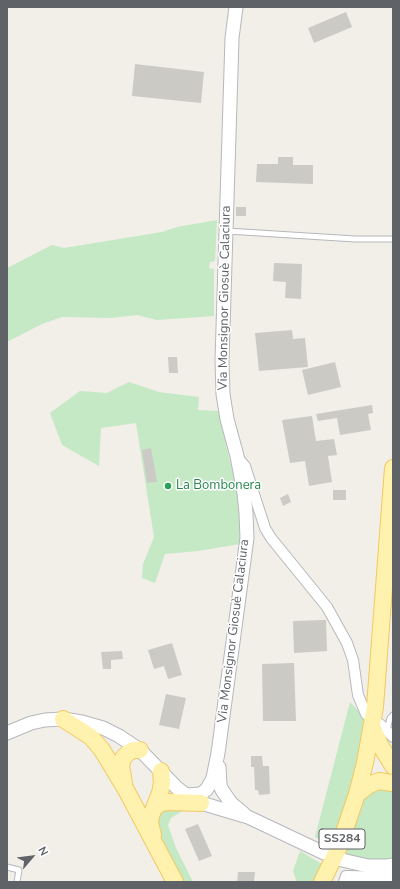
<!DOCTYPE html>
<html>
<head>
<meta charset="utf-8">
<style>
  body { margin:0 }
  #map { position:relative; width:400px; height:889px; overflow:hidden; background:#f1efe8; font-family:"Nunito Sans",sans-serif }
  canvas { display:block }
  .frame { position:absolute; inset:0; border:8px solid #5f6368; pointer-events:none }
  .north { position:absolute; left:12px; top:837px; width:40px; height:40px; -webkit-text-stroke:3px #fff; paint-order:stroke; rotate:62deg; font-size:11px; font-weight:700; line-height:16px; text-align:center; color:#5f6368 }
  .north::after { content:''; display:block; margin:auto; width:14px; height:18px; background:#5f6368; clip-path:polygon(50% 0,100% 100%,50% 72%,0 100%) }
</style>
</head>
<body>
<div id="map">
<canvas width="400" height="889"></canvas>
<div class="frame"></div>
<div class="north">N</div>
</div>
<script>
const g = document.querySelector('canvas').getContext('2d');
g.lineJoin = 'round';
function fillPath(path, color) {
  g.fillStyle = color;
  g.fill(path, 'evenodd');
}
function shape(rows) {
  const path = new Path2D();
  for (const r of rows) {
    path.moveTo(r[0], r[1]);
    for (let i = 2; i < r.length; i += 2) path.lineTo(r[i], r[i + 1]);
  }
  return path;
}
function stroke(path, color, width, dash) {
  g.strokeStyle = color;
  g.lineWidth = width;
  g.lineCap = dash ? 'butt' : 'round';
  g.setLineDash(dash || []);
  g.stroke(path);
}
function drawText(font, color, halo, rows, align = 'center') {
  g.font = font + ' "Nunito Sans",sans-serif';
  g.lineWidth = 3;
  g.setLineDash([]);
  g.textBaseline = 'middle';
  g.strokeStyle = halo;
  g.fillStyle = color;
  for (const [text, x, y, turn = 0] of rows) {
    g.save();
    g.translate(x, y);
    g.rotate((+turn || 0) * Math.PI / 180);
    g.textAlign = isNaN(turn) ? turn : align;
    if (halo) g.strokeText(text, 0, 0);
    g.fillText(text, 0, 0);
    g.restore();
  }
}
fillPath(shape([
  [217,220,215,261,210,262,209,268,214,269,214,316,157,320,137,315,111,318,62,317,42,324,7,342,7,268,52,245,64,248,162,232,177,227],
  [129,382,159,392,199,397,198,410,219,411,222,427,237,492,241,522,240,544,198,551,165,554,155,583,142,578,143,564,154,537,136,423,101,428,99,466,62,445,50,413,80,391,107,393],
  [350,702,365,718,358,762,349,793,331,845,315,837],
  [393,787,393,859,384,861,360,860,342,855,361,797,369,790],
  [162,808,187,808,171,818,168,825,176,848,193,882,184,882,154,823],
  [300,851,322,864,313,882,295,882,296,880,293,871]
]), '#c5e8c5');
fillPath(shape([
  [346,12,352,27,314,43,308,28],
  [135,64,204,72,201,103,132,96],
  [278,157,293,157,293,165,313,165,313,184,256,182,257,164,278,164],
  [236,207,246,207,246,216,236,216],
  [274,263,302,264,301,299,285,298,286,282,273,281],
  [292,330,293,339,305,338,308,367,259,371,255,333],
  [168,357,177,357,178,373,169,373],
  [335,362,341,387,308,395,302,370],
  [372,405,373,413,368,414,371,430,340,435,337,418,318,421,316,414],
  [312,416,316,441,334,439,337,455,328,456,332,482,309,486,305,461,290,463,282,420],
  [151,448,157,482,147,483,142,450],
  [333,490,346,490,346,500,333,500],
  [288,494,291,502,283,506,280,498],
  [326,620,327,651,294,653,293,621],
  [172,643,182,675,168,679,164,666,154,669,148,650],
  [122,651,123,659,111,660,111,669,103,669,101,652],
  [294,663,296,721,263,721,262,664],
  [166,694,186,698,179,729,159,725],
  [251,756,262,756,263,766,269,766,270,794,259,795,258,790,255,790,254,767,251,767],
  [198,824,212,856,199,861,185,829],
  [238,872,255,872,254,882,237,882]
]), '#cccac5');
const service = shape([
  [227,231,355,239,393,239],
  [387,730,390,718,393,715],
  [7,867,19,870,17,882]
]);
const minor = shape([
  [238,458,245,466,265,528,271,538,327,607,347,643,353,660,358,695,366,714],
  [380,724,393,737],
  [344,882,346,876,393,877]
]);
const tertiary = shape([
  [7,733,31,723,45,720,63,719,82,722,103,728,119,736,140,750,177,788,186,795,201,803,248,817,324,853],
  [219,767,220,785,222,790,231,803,244,814],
  [186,795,201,794,207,789,213,778,218,753,247,538,246,513,244,493,237,456,227,419,223,394,222,360,232,38,236,7],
  [342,860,368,866,387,866,393,865]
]);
const primary = shape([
  [63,719,91,737,102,750,125,788,175,882],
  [372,726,380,745,393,766],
  [124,783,121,766,123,758,128,753,133,750,140,750],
  [357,794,369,785,379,781,393,783],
  [154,808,160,793,162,783,161,771],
  [153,835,150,823,151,816,154,808,161,803,169,802,201,803],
  [322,882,339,847,357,794,365,763,375,707,393,468]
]);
stroke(service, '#b5b8bc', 7);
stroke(minor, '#b5b8bc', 12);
stroke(tertiary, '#b5b8bc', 15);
stroke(primary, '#f2c960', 18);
stroke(service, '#fff', 5);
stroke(minor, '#fff', 10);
stroke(tertiary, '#fff', 13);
stroke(primary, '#fff2af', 16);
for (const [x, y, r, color] of [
  [168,486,4,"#2e9e5b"]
]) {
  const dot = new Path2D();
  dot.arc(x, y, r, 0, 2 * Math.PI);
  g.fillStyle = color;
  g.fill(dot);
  stroke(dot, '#fff', 1.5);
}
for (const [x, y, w] of [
  [342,839,46]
]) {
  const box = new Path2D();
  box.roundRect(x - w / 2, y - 10, w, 20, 3);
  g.fillStyle = '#fff';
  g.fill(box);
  stroke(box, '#5f6368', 1);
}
drawText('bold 12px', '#5f6368', null, [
  ["SS284",342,839]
]);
drawText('13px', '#5f6368', '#fff', [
  ["Via Monsignor Giosuè Calaciura",225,298,-89],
  ["Via Monsignor Giosuè Calaciura",234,631,-83]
]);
drawText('13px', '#27864d', '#fff', [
  ["La Bombonera",176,486]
], 'left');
</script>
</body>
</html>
